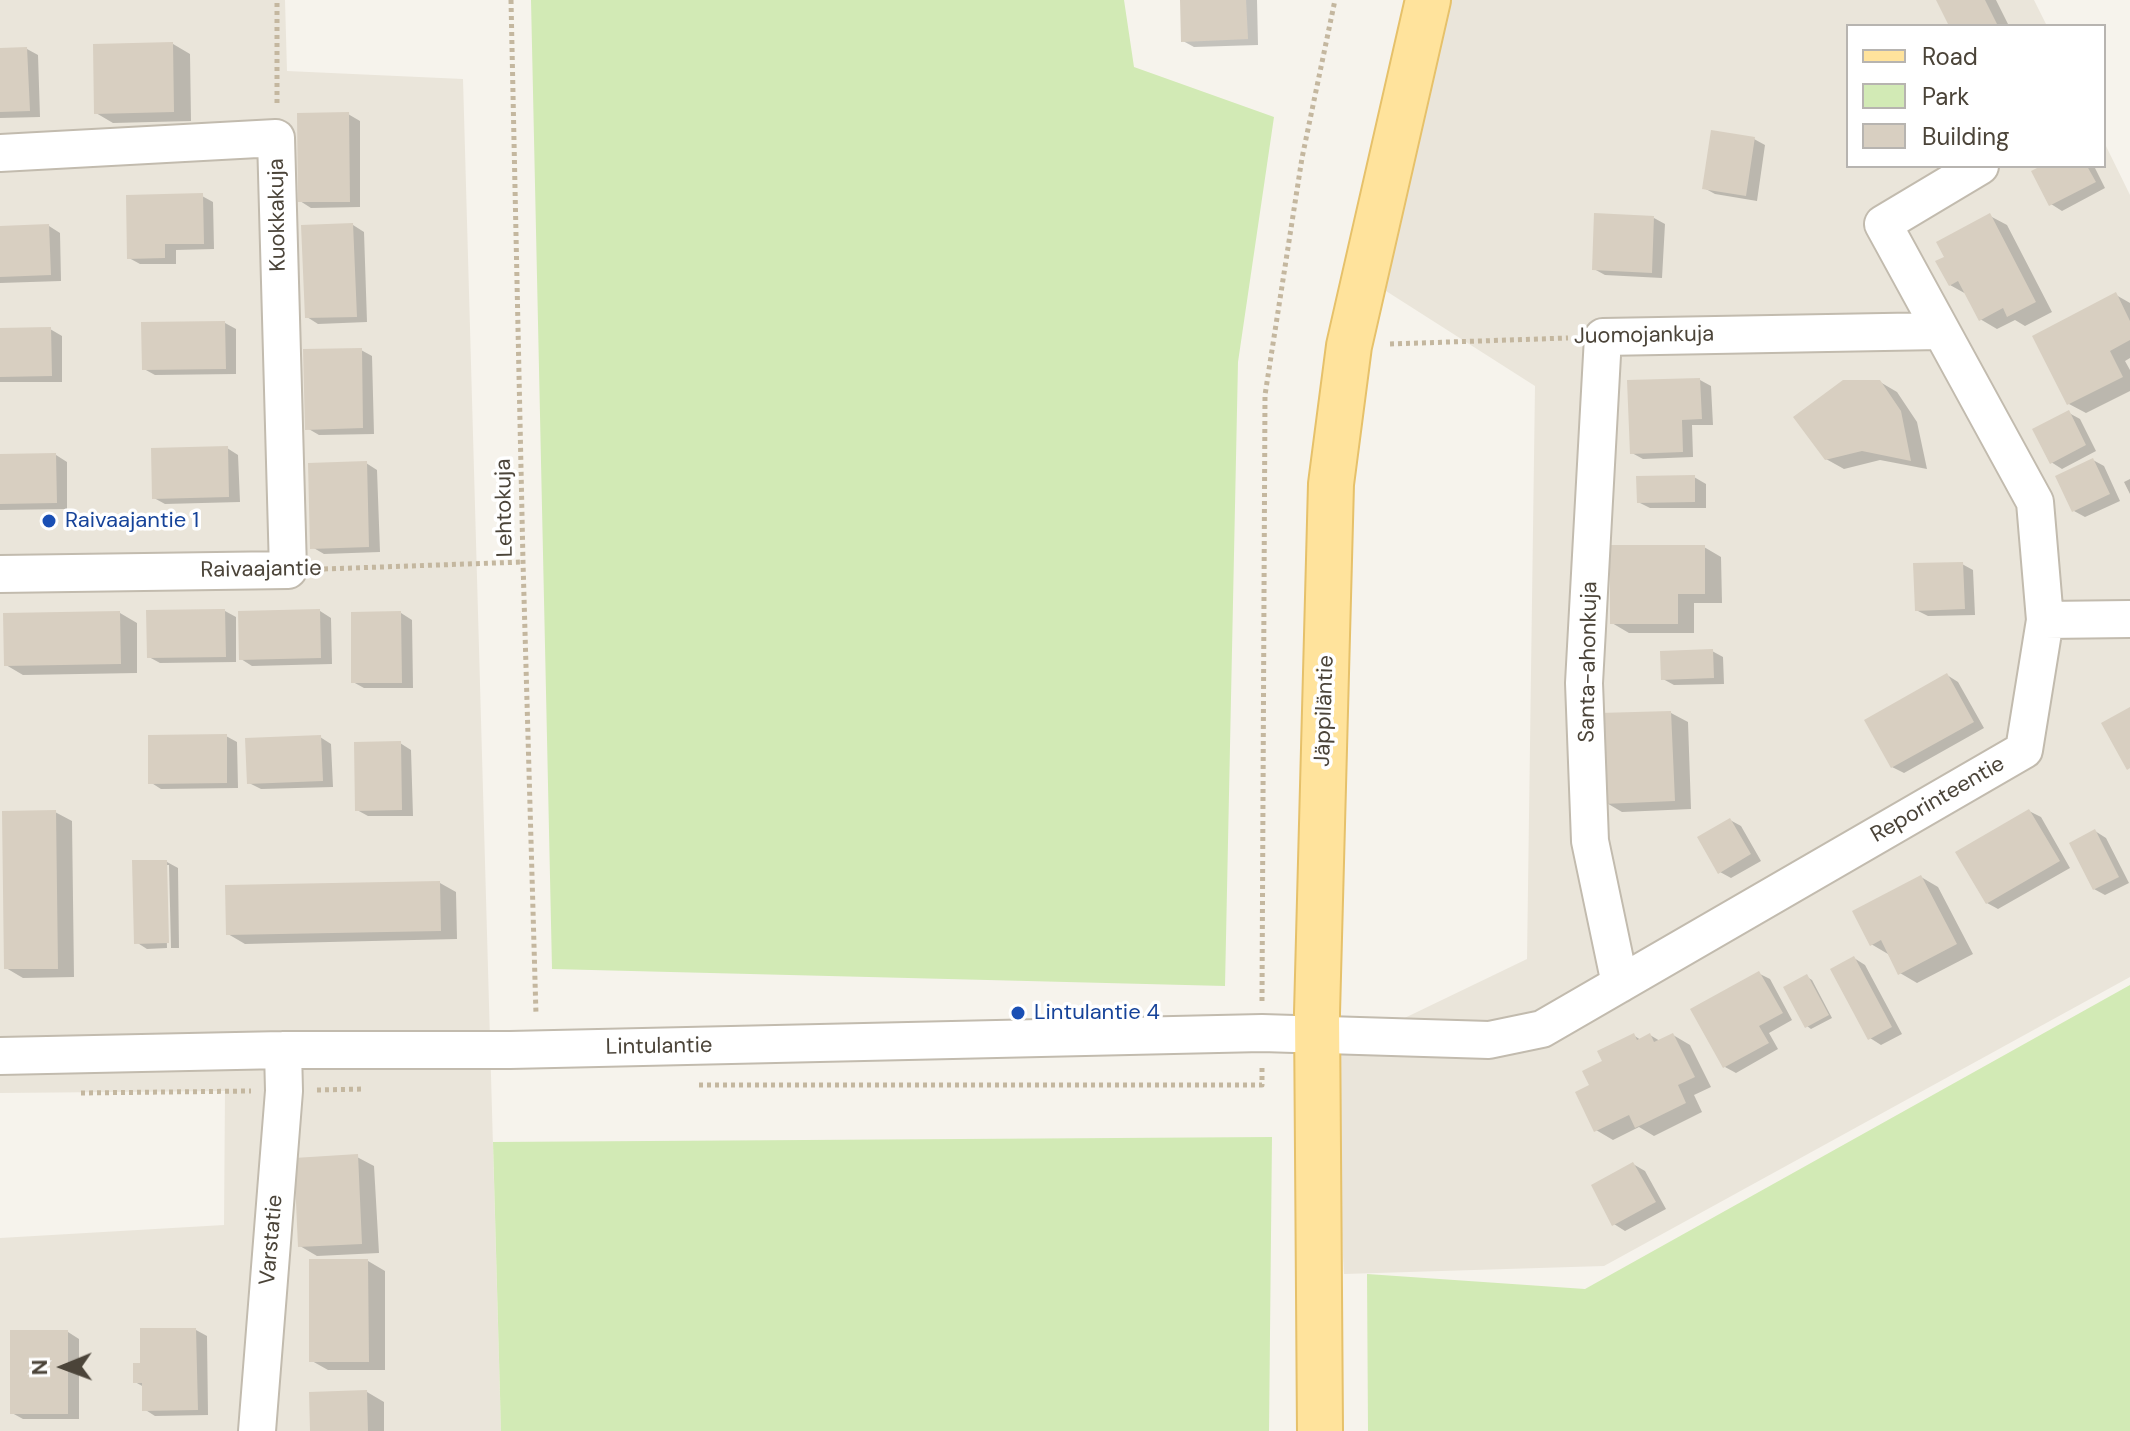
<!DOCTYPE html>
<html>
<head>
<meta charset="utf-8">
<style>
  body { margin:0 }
  #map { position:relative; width:2130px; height:1431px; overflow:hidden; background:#f6f3ec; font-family:"DM Sans",sans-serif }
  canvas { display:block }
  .legend { position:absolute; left:1846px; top:24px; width:260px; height:144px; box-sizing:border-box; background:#fff; border:2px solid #b7b4b0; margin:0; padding:10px 14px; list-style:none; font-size:24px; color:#4b4439 }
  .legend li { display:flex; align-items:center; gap:16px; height:40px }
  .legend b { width:40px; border:2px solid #b7b4b0 }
  .north { position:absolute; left:24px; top:1327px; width:80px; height:80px; -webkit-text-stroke:6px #fff; paint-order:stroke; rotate:269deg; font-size:22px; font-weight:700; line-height:32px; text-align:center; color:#4b4439 }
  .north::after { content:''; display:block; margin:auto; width:28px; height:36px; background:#4b4439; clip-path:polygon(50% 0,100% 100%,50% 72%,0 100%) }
</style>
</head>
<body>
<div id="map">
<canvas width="2130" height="1431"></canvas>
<ul class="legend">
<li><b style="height:10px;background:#ffe39c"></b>Road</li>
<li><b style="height:22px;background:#d2eab5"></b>Park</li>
<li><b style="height:22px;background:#d8cfc1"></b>Building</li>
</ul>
<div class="north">N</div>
</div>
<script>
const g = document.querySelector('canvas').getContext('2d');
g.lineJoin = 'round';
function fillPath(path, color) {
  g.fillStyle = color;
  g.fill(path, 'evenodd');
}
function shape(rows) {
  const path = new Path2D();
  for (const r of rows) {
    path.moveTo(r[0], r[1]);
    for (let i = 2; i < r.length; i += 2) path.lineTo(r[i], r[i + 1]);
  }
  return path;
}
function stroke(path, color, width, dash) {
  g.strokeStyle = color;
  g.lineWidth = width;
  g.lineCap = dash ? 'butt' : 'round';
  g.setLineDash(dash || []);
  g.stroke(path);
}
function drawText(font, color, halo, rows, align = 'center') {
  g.font = font + ' "DM Sans",sans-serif';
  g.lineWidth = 7;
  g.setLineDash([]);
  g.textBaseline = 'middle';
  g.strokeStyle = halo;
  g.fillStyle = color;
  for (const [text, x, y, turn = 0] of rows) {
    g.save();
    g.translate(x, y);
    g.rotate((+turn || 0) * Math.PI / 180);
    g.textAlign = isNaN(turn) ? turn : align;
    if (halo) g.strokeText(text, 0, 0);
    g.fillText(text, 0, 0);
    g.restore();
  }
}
fillPath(shape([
  [0,0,285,0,287,71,463,79,501,1431,0,1431,0,1238,224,1225,225,1091,0,1093],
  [1438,0,2034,0,2047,26,1848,26,1848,166,2104,166,2104,142,2130,195,2130,977,1604,1266,1344,1274,1332,1053,1527,959,1535,386,1386,291]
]), '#eae5da');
fillPath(shape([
  [531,0,1124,0,1134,67,1274,117,1238,362,1225,986,552,969],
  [2130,985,2130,1431,1368,1431,1367,1274,1585,1289],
  [1272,1137,1269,1431,501,1431,493,1142]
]), '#d2eab5');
fillPath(shape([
  [1182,0,1257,0,1258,45,1194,47,1183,41],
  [1939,0,1996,0,2009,26,1951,26],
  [173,44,190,54,191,121,113,123,96,113],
  [27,49,38,55,40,117,0,118,0,50],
  [348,114,360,121,360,207,311,208,300,201],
  [1754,139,1765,145,1757,201,1715,194,1704,188],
  [2046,166,2094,166,2105,188,2062,211,2051,204],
  [202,196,213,202,214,249,176,250,176,264,140,264,129,258],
  [1990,216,2007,225,2052,312,2025,326,2015,320,1997,329,1980,319,1968,295,1950,285],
  [1654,218,1665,224,1662,278,1605,275,1594,269],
  [353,225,364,232,367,322,318,324,307,317],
  [49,226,60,233,61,281,0,283,0,228],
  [2116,295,2130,303,2130,358,2125,361,2130,370,2130,391,2086,413,2069,404],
  [225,323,236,329,236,374,155,375,144,369],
  [50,329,62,336,62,382,0,382,0,330],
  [361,350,372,356,374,434,319,435,307,428],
  [1700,380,1711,386,1713,425,1692,425,1693,457,1643,459,1632,453],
  [1880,382,1897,392,1917,422,1927,469,1880,460,1844,469,1826,459],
  [2069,413,2080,419,2096,451,2062,469,2051,462],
  [227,448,238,455,240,502,165,504,154,498],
  [56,455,67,462,67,509,0,510,0,456],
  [2093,460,2104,466,2120,501,2085,517,2074,511],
  [366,463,377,470,380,552,324,554,312,547],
  [1694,477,1706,484,1706,508,1650,508,1638,502],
  [2130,479,2130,494,2124,482],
  [1704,547,1721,557,1722,603,1694,603,1694,633,1629,633,1612,623],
  [1962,564,1973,570,1975,615,1928,616,1916,610],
  [225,611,236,617,236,662,160,663,149,657],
  [320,611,331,618,332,664,252,666,241,659],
  [120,613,137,623,137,673,23,675,6,665],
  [401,613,412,620,413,688,364,688,353,682],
  [1712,651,1723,657,1724,684,1674,685,1663,679],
  [1947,675,1958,682,1984,728,1904,773,1892,767],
  [1671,713,1688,722,1691,809,1622,812,1605,802],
  [226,736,237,742,238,788,161,789,150,782],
  [320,737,331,744,333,787,261,789,249,783],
  [400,743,411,750,413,816,368,816,357,810],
  [2029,811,2041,817,2070,868,1998,909,1987,903],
  [55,812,72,821,74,977,23,978,6,968],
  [1730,820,1741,826,1761,861,1731,878,1720,872],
  [2095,831,2106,838,2129,883,2105,895,2094,889],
  [134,862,167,862,178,868,179,948,171,948,169,865,165,865,167,948,147,949,136,942],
  [1921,877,1938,887,1973,954,1917,983,1900,973,1888,954,1871,944],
  [440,883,456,892,457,939,245,944,228,934],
  [1854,958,1865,965,1902,1034,1881,1045,1870,1038],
  [1758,973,1770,979,1792,1020,1769,1033,1778,1049,1736,1073,1725,1067],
  [1807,977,1812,980,1832,1018,1811,1029,1807,1026],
  [1633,1035,1641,1040,1650,1035,1660,1041,1673,1035,1690,1045,1711,1087,1694,1095,1702,1112,1654,1136,1639,1127,1613,1140,1596,1130,1592,1086,1605,1062],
  [357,1157,374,1166,379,1253,317,1256,300,1246],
  [1633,1164,1645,1171,1666,1209,1625,1231,1614,1224],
  [368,1261,385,1271,385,1370,328,1370,312,1361],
  [196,1330,207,1336,208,1415,155,1416,144,1409,144,1387,135,1382,142,1364],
  [68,1332,79,1339,79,1419,23,1419,12,1413],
  [367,1392,384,1402,384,1431,312,1431]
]), '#0003');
fillPath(shape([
  [1180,0,1246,0,1248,39,1181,42],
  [1936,0,1985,0,1998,26,1949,26],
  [173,42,174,112,94,114,93,44],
  [27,47,30,111,0,112,0,48],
  [349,112,350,202,298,202,297,113],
  [1711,130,1755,137,1746,196,1702,189],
  [2041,166,2087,166,2096,182,2049,206,2031,171],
  [203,193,204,244,165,244,165,258,127,259,126,195],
  [1594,213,1654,216,1652,273,1592,270],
  [1990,213,2036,302,2007,317,2003,308,1979,321,1958,281,1949,286,1935,261,1944,257,1936,242],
  [353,223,357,317,305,318,301,225],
  [49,224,51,275,0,277,0,226],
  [2116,292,2130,321,2130,340,2110,351,2123,377,2067,405,2032,336],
  [225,321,226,369,142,370,141,322],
  [51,327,52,376,0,377,0,328],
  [362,348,363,428,305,430,303,349],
  [1700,378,1702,419,1682,420,1683,452,1630,454,1627,380],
  [1843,380,1880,380,1901,411,1911,461,1862,451,1825,460,1793,417],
  [2069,410,2086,445,2050,464,2032,429],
  [228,446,229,497,152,499,151,448],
  [56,453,57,503,0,504,0,454],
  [2093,458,2110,494,2072,512,2055,476],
  [367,461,369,547,310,549,308,463],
  [1695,475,1695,502,1637,503,1636,476],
  [1610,545,1705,545,1705,594,1678,594,1678,624,1610,624],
  [1963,562,1965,609,1915,611,1913,563],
  [225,609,226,657,147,658,146,610],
  [320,609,321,658,239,660,238,611],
  [120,611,121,664,4,666,3,613],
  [401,611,402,683,351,683,351,612],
  [1713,649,1714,678,1661,680,1660,651],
  [1947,673,1974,722,1891,768,1864,720],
  [2130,707,2130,768,2127,770,2101,723],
  [1671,711,1675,801,1603,804,1599,713],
  [227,734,227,783,148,784,148,735],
  [321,735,323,781,247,784,245,738],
  [401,741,402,810,355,811,354,742],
  [2029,809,2060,861,1986,904,1955,852],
  [56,810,58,969,4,969,2,811],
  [1730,818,1751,854,1718,874,1697,837],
  [2095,829,2119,877,2093,890,2069,843],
  [132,860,167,860,169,943,134,944],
  [1921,875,1957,944,1898,975,1881,940,1870,946,1852,911],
  [440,881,441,931,226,935,225,885],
  [1854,956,1892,1027,1868,1040,1830,969],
  [1759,971,1783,1013,1759,1026,1769,1043,1723,1068,1690,1009],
  [1807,974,1829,1015,1805,1028,1783,987],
  [1634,1033,1637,1040,1650,1033,1654,1042,1673,1033,1695,1077,1678,1085,1686,1103,1635,1128,1629,1115,1594,1132,1575,1092,1589,1085,1582,1071,1602,1061,1597,1051],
  [358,1154,362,1244,298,1247,294,1158],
  [1633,1162,1656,1202,1612,1226,1591,1185],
  [309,1259,368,1259,369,1362,309,1362],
  [140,1328,196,1328,198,1410,142,1411,142,1383,133,1383,133,1363,140,1363],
  [10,1330,68,1330,68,1414,10,1414],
  [367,1390,368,1431,310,1431,309,1392]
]), '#d8cfc1');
const minor = shape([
  [0,153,276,138,288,570,0,574],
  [2045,620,2130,619],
  [1620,984,1590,841,1584,683,1603,337,1940,331],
  [0,1056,283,1050,510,1050,1262,1033,1489,1040,1542,1029,2024,750,2045,620,2035,502,1883,224,1980,166],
  [257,1431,284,1091,283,1050]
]);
const major = shape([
  [1320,1431,1317,1013,1331,484,1349,346,1428,0]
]);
stroke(minor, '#c2bbae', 40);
stroke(major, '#e6c16a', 48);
stroke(shape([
  [511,0,523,562,536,1015],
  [277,103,277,0],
  [1390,344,1568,338],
  [324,569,523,562],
  [1262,1001,1265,395,1302,158,1335,0],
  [699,1085,1262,1085,1262,1067],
  [317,1090,363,1089],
  [81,1093,251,1091]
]), '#c4b79f', 5, [4, 4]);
stroke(minor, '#fff', 36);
stroke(major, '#ffe39c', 44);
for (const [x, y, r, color] of [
  [49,521,8,"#1a4fb4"],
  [1018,1013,8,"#1a4fb4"]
]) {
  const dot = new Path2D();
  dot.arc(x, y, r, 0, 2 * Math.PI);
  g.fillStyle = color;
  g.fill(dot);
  stroke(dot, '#fff', 3);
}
drawText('22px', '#4b4439', '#fff', [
  ["Kuokkakuja",278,215,-91],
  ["Juomojankuja",1644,336,-1],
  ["Lehtokuja",505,508,-91],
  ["Raivaajantie",261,570,-1],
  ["Santa-ahonkuja",1589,662,-89],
  ["Jäppiläntie",1325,711,-88],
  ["Reporinteentie",1938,800,-30],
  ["Lintulantie",659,1047,-1],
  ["Varstatie",272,1240,-85]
]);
drawText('22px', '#164399', '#fff', [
  ["Raivaajantie 1",65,521],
  ["Lintulantie 4",1034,1013]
], 'left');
</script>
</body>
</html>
